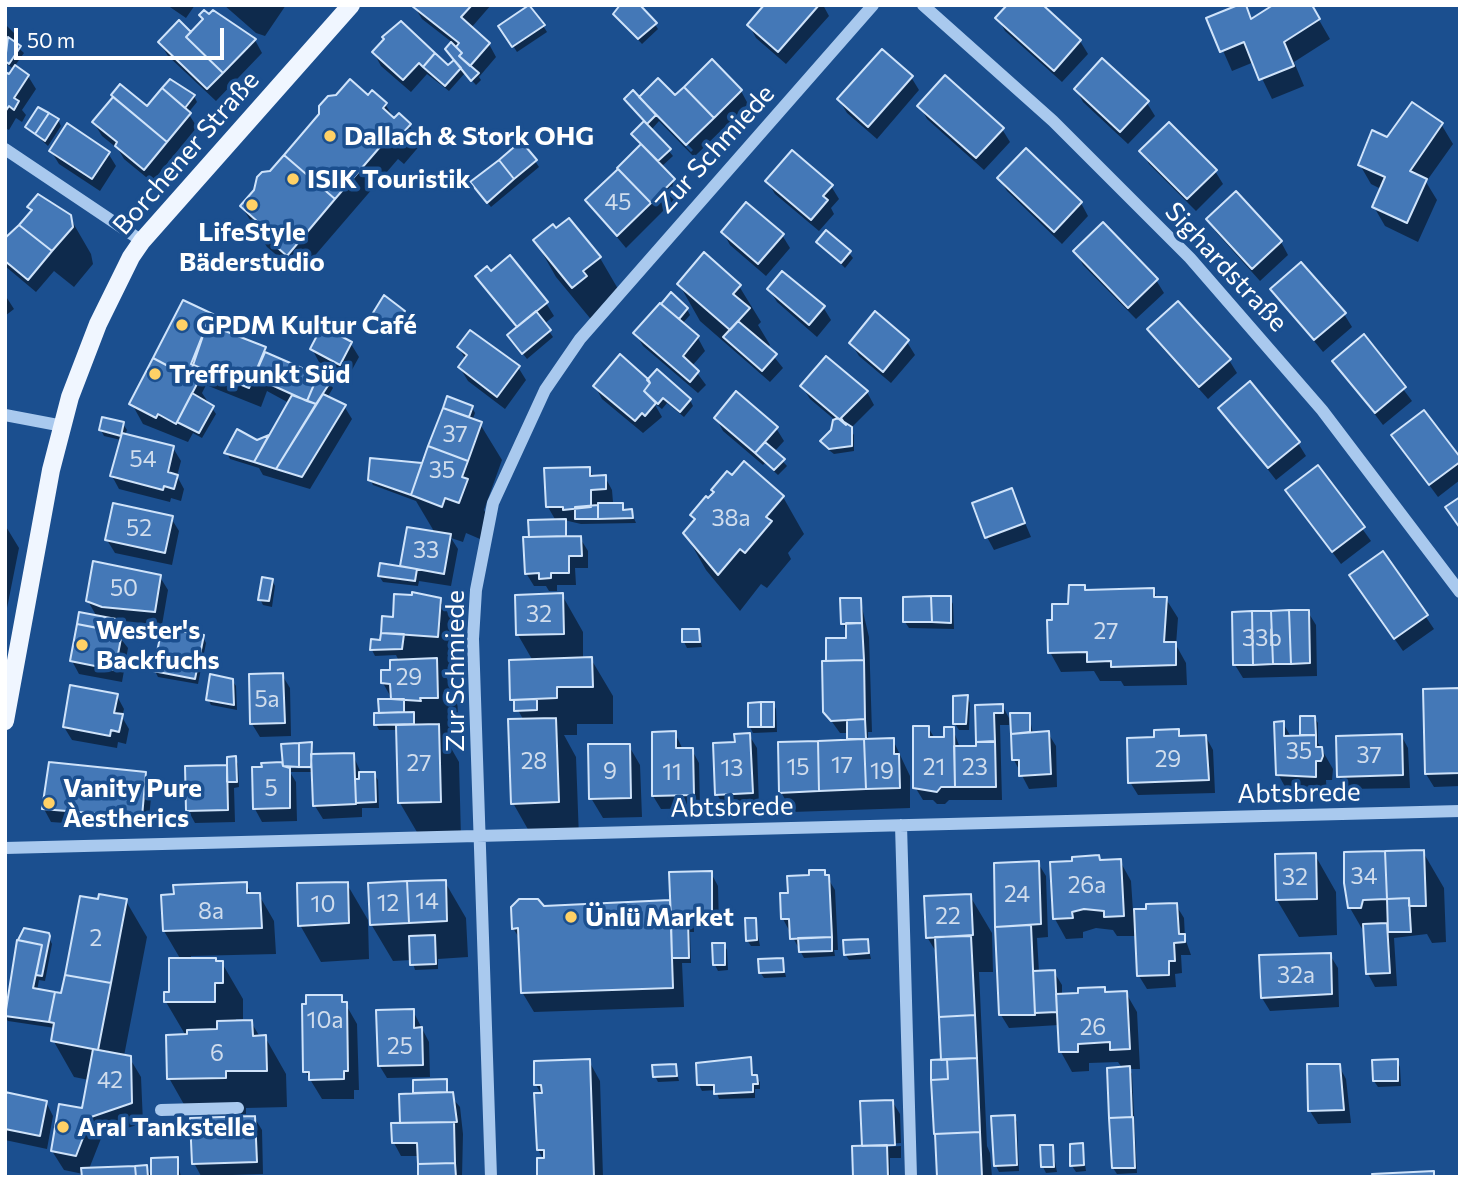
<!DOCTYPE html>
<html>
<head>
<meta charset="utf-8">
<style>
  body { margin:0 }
  #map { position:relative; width:1465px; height:1182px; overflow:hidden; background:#1b4f8f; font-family:Commissioner,sans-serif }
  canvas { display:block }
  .frame { position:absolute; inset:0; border:7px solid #fff; pointer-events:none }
  .scale { position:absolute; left:14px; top:28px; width:210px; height:32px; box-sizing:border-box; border:4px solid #fff; border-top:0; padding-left:9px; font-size:21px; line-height:24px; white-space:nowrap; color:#fff; -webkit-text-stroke:5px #1b4f8f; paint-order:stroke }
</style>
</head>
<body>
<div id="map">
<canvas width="1465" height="1182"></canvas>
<div class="frame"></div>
<div class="scale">50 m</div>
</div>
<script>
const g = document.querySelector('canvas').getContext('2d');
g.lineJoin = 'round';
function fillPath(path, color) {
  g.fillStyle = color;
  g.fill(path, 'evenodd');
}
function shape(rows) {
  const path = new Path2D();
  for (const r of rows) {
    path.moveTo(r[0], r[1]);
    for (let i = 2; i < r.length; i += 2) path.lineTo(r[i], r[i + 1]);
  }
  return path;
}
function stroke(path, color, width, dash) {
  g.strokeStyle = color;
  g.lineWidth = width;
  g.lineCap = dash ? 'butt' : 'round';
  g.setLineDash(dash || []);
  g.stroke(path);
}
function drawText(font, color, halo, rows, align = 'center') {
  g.font = font + ' Commissioner,sans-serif';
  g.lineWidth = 7;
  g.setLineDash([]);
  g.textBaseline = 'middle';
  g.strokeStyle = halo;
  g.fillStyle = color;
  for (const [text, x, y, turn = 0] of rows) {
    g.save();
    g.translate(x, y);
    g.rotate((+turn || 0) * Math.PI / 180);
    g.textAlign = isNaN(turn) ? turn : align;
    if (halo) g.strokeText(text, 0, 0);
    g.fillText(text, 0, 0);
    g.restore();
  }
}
fillPath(shape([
  [167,5,195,5,186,18],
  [224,5,286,5,265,36,256,33],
  [491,5,471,28,489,44,496,57,479,77,481,80,476,85,465,73,449,91,427,74,411,92,381,66,374,53,448,68,455,61,447,50,453,43,422,19,414,6],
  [766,5,823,5,829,16,786,64,756,38,749,25],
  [1245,5,1253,20,1319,20,1330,39,1294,62,1304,86,1272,99,1254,62,1232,71,1209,19],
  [531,7,547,32,517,52,501,27],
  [998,18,1080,41,1088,54,1062,82,1005,31],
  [619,19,654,23,658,29,642,44],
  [5,24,16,35,12,42,24,53,14,67,28,76,36,89,22,110,26,115,22,122,16,118,9,130,5,128,5,74,9,76,14,69,5,63],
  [191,34,255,40,262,53,216,101,168,56,160,43],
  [911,77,919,90,877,139,847,113,839,100],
  [170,81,194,96,197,102,188,113,197,127,152,182,124,159,118,149,102,136,94,123,115,98,147,109],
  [1076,89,1147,103,1155,116,1128,144,1083,102],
  [741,91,748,104,694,157,659,121,651,130,673,156,661,167,681,193,626,248,587,201,642,146,633,135,646,122,639,99],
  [648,104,693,150,691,152,646,106],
  [368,98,385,104,395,120,409,125,421,144,404,164,398,159,299,274,267,247,242,207,321,115],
  [920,106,1002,129,1010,142,984,170,927,119],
  [58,120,61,126,48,146,27,127],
  [1441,124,1453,144,1426,182,1437,200,1418,242,1385,226,1374,207,1381,189,1371,184,1360,165,1388,139],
  [1026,150,1081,203,1088,216,1062,244,1007,191,999,178],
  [51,151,108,153,116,166,100,191,59,164],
  [1142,151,1215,171,1223,184,1196,211,1149,164],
  [535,161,539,167,491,207,476,189],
  [767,181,831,186,839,199,831,208,834,214,819,231,775,194],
  [29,207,69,216,91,254,93,264,74,287,54,271,36,292,5,266,5,240,32,212],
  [1208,219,1281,242,1288,255,1260,281,1216,232],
  [723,232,782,235,790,248,766,276,730,245],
  [535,240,600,258,621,294,594,323,556,277],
  [819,242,849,253,853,258,845,268],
  [1076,252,1156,280,1164,293,1136,319,1083,265],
  [491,273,546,303,554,316,544,324,553,337,527,359,513,341,517,329,477,276],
  [679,284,739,286,761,322,758,325,770,345,767,348,783,368,770,382,700,321],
  [769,289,823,307,831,320,817,337,777,302],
  [1272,289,1344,314,1352,327,1323,352],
  [5,295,14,309,5,316],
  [184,302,218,319,226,333,265,349,269,355,329,382,333,388,327,398,344,406,352,419,310,489,263,475,259,468,230,459,227,453,268,438,289,403,267,391,261,407,206,385,202,393,216,414,202,438,193,433,188,442,143,424,132,404],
  [660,305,687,309,690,315,682,324,698,338,705,351,692,366,706,385,698,393,643,346,636,334],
  [404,312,407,318,396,337,373,316],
  [323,329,351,344,359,357,348,377,319,362,312,349],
  [1149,329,1229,360,1237,373,1208,399,1157,342],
  [1364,337,1412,401,1383,425,1334,361],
  [907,342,915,355,891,383,859,356,851,343],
  [459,348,518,367,526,380,505,409,468,381,460,368,466,360],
  [826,358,867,392,874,405,850,429,854,435,854,451,834,454,825,447,822,441,832,430,835,420,810,399,802,386],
  [647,380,690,400,693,406,684,417,667,403,662,409,654,403,662,417,643,433,602,399,595,386],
  [448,398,472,407,475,413,472,421,480,424,502,460,484,510,488,517,480,539,466,533,463,542,451,538,458,549,451,586,419,581,418,586,383,582,379,576,404,569,402,566,435,533,416,501,373,485,370,479,421,465,423,468],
  [1220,408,1298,443,1306,456,1276,480],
  [716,418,776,428,784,441,774,452,787,466,778,475,765,463,763,465,723,431],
  [123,424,127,430,125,435,173,448,181,461,177,476,184,489,181,501,171,498,170,502,119,489,112,476,121,440,104,436,101,430],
  [1393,436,1460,460,1460,480,1438,497],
  [1318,467,1371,541,1341,564,1287,490],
  [589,469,594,477,605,477,612,490,613,502,597,502,598,507,622,505,625,511,631,511,636,523,581,524,564,520,568,538,580,538,588,551,588,568,575,568,576,585,557,585,557,591,549,591,546,586,534,586,526,573,532,539,556,521,548,507],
  [1011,490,1031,537,994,550,987,537],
  [783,497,804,534,788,553,791,559,767,588,761,584,740,611,706,570,685,533,695,521,692,515,709,501],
  [171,518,179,531,172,565,115,553,107,540],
  [5,525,19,548,5,618],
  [1383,553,1434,629,1403,651,1359,588],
  [160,577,168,590,162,625,114,620,118,627,117,634,128,648,122,682,79,674,72,661,81,626,79,624,97,617,88,601],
  [272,580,275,586,272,607,263,605,260,599],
  [1084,586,1087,592,1153,590,1158,599,1166,599,1178,618,1176,645,1186,663,1187,685,1124,686,1121,681,1100,681,1094,671,1061,672,1050,652,1054,621],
  [562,595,583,632,583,659,591,659,613,696,613,724,577,724,577,735,564,735,576,757,579,838,534,840,513,803,524,721,512,699,533,661,518,635],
  [950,598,953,604,954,629,909,628,905,622],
  [440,599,461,636,459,673,443,672,457,696,459,734,443,734,459,762,461,838,421,839,400,803,398,730,379,730,376,724,393,701,383,683,399,661,396,655,375,656,372,650,382,641,394,619],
  [860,599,869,637,872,732,868,732,868,740,893,740,910,776,910,808,792,812,781,792,850,741,849,733,840,733,825,712,828,663,848,639,843,623],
  [1308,612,1316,625,1317,676,1243,678,1235,665],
  [698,630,702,647,687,648,684,642],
  [203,637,206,643,198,684,158,677,155,671],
  [282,675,290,688,291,736,260,737,252,724],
  [232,680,236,686,237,710,211,705,208,699],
  [1460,690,1460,786,1434,787,1426,774],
  [117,696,124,709,122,717,129,729,126,744,118,742,117,748,72,740,64,727],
  [967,697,970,703,969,730,959,730,955,724],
  [773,703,776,709,777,732,753,733,750,727],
  [1002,705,1009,718,1009,725,1000,725,1002,800,949,800,945,804,937,804,933,800,923,800,915,787,928,727,935,739,946,739,953,729,960,748,978,748,977,706],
  [1029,714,1033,734,1048,733,1056,746,1057,787,1029,789,1014,760,1012,715],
  [1314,717,1318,723,1318,743,1333,769,1332,780,1326,780,1327,797,1289,794,1278,774,1283,723,1291,737,1303,737],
  [1178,730,1182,738,1206,737,1213,750,1215,793,1138,795,1130,782,1156,739],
  [675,733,683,750,692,750,699,763,700,808,661,809,653,796,653,734],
  [749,735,757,748,759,806,724,807,717,794,737,744],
  [1401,735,1408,748,1410,788,1346,789,1339,776],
  [311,744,314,756,353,755,361,773,374,774,378,780,379,808,362,808,362,817,323,819,315,806,313,772,290,772,296,782,297,821,262,822,255,809,285,770,283,745],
  [285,764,320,765,320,769,285,768],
  [629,746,640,765,642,817,603,818,591,798],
  [235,758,238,764,239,787,234,788,235,822,195,823,188,810],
  [145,774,152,787,148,829,51,822,44,809],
  [1423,852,1444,888,1446,942,1432,943,1427,934,1394,938,1397,986,1375,987,1368,974,1365,934,1350,908],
  [1315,855,1336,892,1337,935,1299,937,1277,900],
  [1098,857,1101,862,1120,861,1131,881,1133,911,1176,905,1184,918,1185,938,1191,955,1181,955,1182,973,1175,974,1176,987,1147,989,1139,976,1137,936,1117,936,1113,930,1096,928,1083,932,1083,938,1066,939,1055,919,1052,864],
  [1038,863,1046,876,1048,937,1037,938,1039,972,1054,972,1062,985,1062,995,1104,989,1107,993,1126,993,1137,1012,1140,1069,1129,1069,1132,1074,1137,1173,1117,1174,1113,1168,1109,1069,1123,1069,1118,1062,1089,1063,1089,1071,1072,1072,1061,1052,1059,1025,1009,1028,1001,1015,995,865],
  [824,872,835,890,838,950,834,950,835,956,804,958,783,919,789,894],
  [711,873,718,886,719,927,694,927,694,932,690,932,691,963,682,963,684,1007,534,1012,522,992,521,941,513,928,543,908,669,902,672,904],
  [445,882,466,918,468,957,438,959,438,969,415,970,412,960,393,961,371,924],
  [246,884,252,895,259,895,274,921,276,954,191,956,191,960,222,963,243,999,243,1019,236,1019,236,1022,251,1022,260,1037,265,1037,286,1074,287,1107,246,1108,246,1114,190,1115,169,1078,186,1036,166,1002,181,960,164,931],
  [347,884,368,920,369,959,321,962,300,925],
  [970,896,992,933,993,972,979,972,987,1146,990,1153,992,1177,939,1177,936,1133,944,1061,938,955,927,937],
  [99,901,126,901,147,937,124,1056,129,1057,141,1077,143,1123,102,1136,89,1169,146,1167,152,1177,83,1177,83,1174,64,1170,52,1151,84,1110,89,1080,74,1077,53,1040,55,1028,8,1021,5,1017,21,932,47,934,52,944,45,981,39,980,37,991,62,995],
  [755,920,760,946,751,946,747,940],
  [867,941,871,959,849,960,845,954],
  [724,944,727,950,728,970,718,971,715,965],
  [1330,955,1338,968,1339,1007,1270,1011,1262,998],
  [782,960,786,977,764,978,760,972],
  [341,996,357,1024,359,1090,354,1090,354,1099,322,1099,305,1071],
  [413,1011,429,1042,430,1077,387,1078,379,1065],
  [750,1059,754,1076,760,1082,760,1089,755,1089,755,1098,719,1099,716,1090,702,1091,699,1085,714,1061],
  [589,1061,600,1081,603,1177,539,1177,544,1160,538,1150,542,1095,536,1085],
  [1397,1061,1400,1067,1401,1086,1378,1087,1374,1081],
  [675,1066,679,1081,658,1082,655,1076],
  [1339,1066,1346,1079,1351,1123,1318,1124,1310,1111],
  [446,1081,449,1094,460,1107,463,1134,462,1177,420,1177,419,1156,401,1156,394,1143,415,1093],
  [5,1094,46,1102,53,1116,47,1149,5,1140],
  [892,1101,900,1114,901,1143,885,1144,885,1147,901,1146,901,1158,890,1158,890,1177,855,1177,864,1147],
  [1014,1116,1017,1122,1019,1171,999,1172,996,1166],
  [254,1117,262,1130,263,1174,201,1176,194,1163],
  [1082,1145,1086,1171,1076,1172,1072,1166],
  [1052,1146,1057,1172,1046,1173,1043,1167],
  [177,1159,181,1177,153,1177]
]), '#0007');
const building = shape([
  [472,5,461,17,490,43,470,66,459,56,462,53,456,47,459,43,412,6,472,5],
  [529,5,545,25,512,47,498,26,529,5],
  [620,5,640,5,657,23,638,39,613,14,620,5],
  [764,5,819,5,778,52,747,25,764,5],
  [1007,5,1043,5,1081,40,1054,71,995,18,1007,5],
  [1238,5,1246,5,1251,19,1273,5,1312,5,1320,19,1284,42,1294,66,1259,80,1244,42,1220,52,1206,18,1238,5],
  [204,10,209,14,213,10,256,39,223,73,186,37,203,19,199,15,204,10],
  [179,20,191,32,186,37,223,73,207,89,158,42,179,20],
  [401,21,435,53,423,67,419,63,403,80,372,52,384,39,382,37,401,21],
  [8,37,21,46,9,64,5,61,8,37],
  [451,42,462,53,459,56,479,73,471,81,445,49,451,42],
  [882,49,913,76,868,127,837,99,882,49],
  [435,53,448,65,454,60,461,68,445,86,423,67,435,53],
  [1102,58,1149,101,1120,132,1074,89,1102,58],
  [712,59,742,90,714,118,684,87,712,59],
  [15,65,29,75,14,98,19,101,14,110,9,106,5,112,5,72,9,74,15,65],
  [945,75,1004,128,976,158,917,106,945,75],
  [658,78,675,95,684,87,714,118,686,145,639,97,658,78],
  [170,79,195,95,185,108,162,88,170,79],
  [350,79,368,95,372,90,387,103,383,108,394,118,399,113,411,124,392,145,386,140,335,199,284,155,319,114,319,106,328,96,336,95,350,79],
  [120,84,147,106,162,88,191,113,167,142,111,95,120,84],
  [633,90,656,115,647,124,624,99,633,90],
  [113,97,167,142,144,170,115,146,117,142,92,122,113,97],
  [1412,102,1443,123,1410,171,1427,179,1407,223,1372,207,1385,177,1358,165,1372,130,1387,137,1412,102],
  [38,107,49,113,35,134,25,127,38,107],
  [49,113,59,119,45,141,35,134,49,113],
  [644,121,671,149,658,161,631,134,644,121],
  [1169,122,1217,170,1187,199,1139,151,1169,122],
  [67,123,110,152,92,179,49,151,67,123],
  [521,141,537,160,514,179,499,160,521,141],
  [641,144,675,179,651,203,617,168,641,144],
  [1026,148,1082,202,1054,232,997,178,1026,148],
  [792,150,833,185,823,196,828,200,811,220,765,181,792,150],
  [284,155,335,199,287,256,254,227,258,222,240,206,254,190,257,177,262,172,270,171,284,155],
  [499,160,514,179,487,203,470,182,499,160],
  [618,169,651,203,617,236,585,200,618,169],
  [1236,191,1282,241,1252,269,1206,219,1236,191],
  [38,194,71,215,73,227,52,251,19,225,32,210,27,207,38,194],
  [746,202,784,234,758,264,721,232,746,202],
  [569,218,601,257,583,271,587,276,572,288,533,240,553,224,556,228,569,218],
  [1103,222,1158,279,1128,308,1073,251,1103,222],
  [19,225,52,251,28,280,5,261,5,238,19,225],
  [826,230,851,251,841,263,816,242,826,230],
  [704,252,741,285,733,294,750,308,730,330,677,284,704,252],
  [510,255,548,302,517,327,475,276,487,266,491,271,510,255],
  [1301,262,1346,313,1314,340,1270,289,1301,262],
  [782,271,825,306,809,325,767,289,782,271],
  [671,292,688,308,679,319,661,304,671,292],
  [384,295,405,311,392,332,371,316,384,295],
  [183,300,219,317,215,327,207,324,189,377,153,358,183,300],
  [1178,301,1231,359,1199,387,1147,329,1178,301],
  [660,303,699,336,683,356,699,371,690,382,633,333,660,303],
  [536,311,551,330,522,354,507,335,536,311],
  [875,311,909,340,883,372,849,343,875,311],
  [738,321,777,354,762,371,723,337,738,321],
  [207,324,266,347,249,388,191,364,207,324],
  [322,326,352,342,340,365,310,349,322,326],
  [470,330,520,366,497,397,458,367,467,355,457,347,470,330],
  [1364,334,1406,387,1375,413,1332,361,1364,334],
  [265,352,318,375,307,401,254,377,265,352],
  [620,354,648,379,650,383,644,391,656,403,645,416,642,413,635,421,593,386,620,354],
  [826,356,868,391,841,418,846,425,800,386,826,356],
  [153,358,198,382,176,424,158,414,156,418,129,404,153,358],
  [657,369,691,399,680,412,663,398,658,404,644,391,650,383,647,380,657,369],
  [318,375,331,381,316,404,307,401,318,375],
  [1250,381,1300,442,1268,468,1218,408,1250,381],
  [736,391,778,427,755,453,714,418,736,391],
  [192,393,214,406,199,433,177,422,192,393],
  [323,394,346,405,302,477,276,469,323,394],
  [292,395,316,404,276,469,254,462,292,395],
  [447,396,473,406,469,417,443,408,447,396],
  [443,408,482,422,468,461,428,446,443,408],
  [1424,410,1460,457,1460,462,1429,485,1391,435,1424,410],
  [102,417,124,422,121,436,99,430,102,417],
  [838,418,852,427,852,446,829,449,820,441,831,430,833,420,838,418],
  [237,429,257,440,269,435,254,462,224,453,237,429],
  [122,433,174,446,168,472,178,475,174,489,164,486,163,490,110,476,122,433],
  [765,442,785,459,774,470,755,453,765,442],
  [428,446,468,461,462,477,468,479,459,503,445,498,442,507,411,495,428,446],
  [370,458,422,463,411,495,368,480,370,458],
  [744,461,784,496,766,517,772,521,745,553,740,549,718,575,683,533,695,519,690,515,706,496,708,498,714,492,711,490,727,471,732,475,744,461],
  [1318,465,1365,527,1332,552,1285,490,1318,465],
  [590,467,590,476,606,475,606,489,591,490,591,507,563,510,563,507,546,507,544,468,590,467],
  [1012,488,1025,523,985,538,972,503,1012,488],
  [1460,497,1460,528,1445,507,1460,497],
  [113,503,173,516,165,553,105,540,113,503],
  [598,503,623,503,623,510,632,509,633,518,598,519,598,503],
  [598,505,598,519,575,519,575,507,598,505],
  [566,519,566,536,529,537,528,520,566,519],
  [407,527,451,534,444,574,400,566,407,527],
  [581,536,582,556,569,556,569,573,551,573,551,578,539,579,539,573,525,574,523,537,581,536],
  [1383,551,1428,615,1394,639,1349,575,1383,551],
  [93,561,161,575,155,612,102,607,86,601,93,561],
  [380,563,417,569,415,581,378,576,380,563],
  [262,577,273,579,269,601,258,600,262,577],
  [1069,585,1085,585,1085,590,1154,588,1154,597,1167,597,1164,642,1176,642,1176,665,1111,667,1111,661,1087,662,1087,652,1048,653,1047,620,1052,620,1052,604,1068,604,1069,585],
  [412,592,441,598,438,637,381,633,382,616,393,617,394,594,412,595,412,592],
  [563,593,564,634,516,635,515,595,563,593],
  [931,596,951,596,951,623,932,622,931,596],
  [931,596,932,622,903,622,903,597,931,596],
  [840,598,861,598,862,623,841,624,840,598],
  [1289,610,1309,610,1310,663,1291,664,1289,610],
  [1289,610,1291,664,1273,664,1271,611,1289,610],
  [1252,611,1253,665,1233,665,1232,612,1252,611],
  [1252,611,1271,611,1273,664,1253,665,1252,611],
  [79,612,116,619,114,631,77,624,79,612],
  [846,623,862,623,864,660,826,661,826,638,846,638,846,623],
  [77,624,122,633,115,670,70,661,77,624],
  [162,628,204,635,195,679,153,671,162,628],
  [682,629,699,629,700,642,682,642,682,629],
  [381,633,404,634,402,649,370,650,371,639,380,640,381,633],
  [592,657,593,687,557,687,557,698,510,700,509,660,592,657],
  [437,658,438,698,420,698,421,701,391,699,390,684,381,683,381,670,390,670,390,660,437,658],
  [864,660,865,719,831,721,823,712,822,661,864,660],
  [283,673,285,723,250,724,249,674,283,673],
  [210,674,233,679,234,705,206,700,210,674],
  [70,685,118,694,114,713,123,714,119,732,111,730,110,736,63,727,70,685],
  [1460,688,1460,773,1425,774,1423,689,1460,688],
  [968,695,966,724,953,724,953,696,968,695],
  [378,699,404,699,404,712,379,713,378,699],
  [537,699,537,710,514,711,514,700,537,699],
  [761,702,761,727,748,727,748,703,761,702],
  [761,702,774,702,774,727,761,727,761,702],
  [1003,704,1003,713,994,713,995,742,976,742,975,705,1003,704],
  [414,712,414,724,374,725,374,713,414,712],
  [1010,713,1030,713,1030,732,1011,734,1010,713],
  [1300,716,1315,716,1316,735,1300,735,1300,716],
  [556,718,559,802,511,804,508,719,556,718],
  [865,719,866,739,847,739,847,720,865,719],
  [1284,721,1284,736,1316,735,1316,747,1322,747,1323,756,1321,761,1316,761,1316,777,1276,775,1274,722,1284,721],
  [439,724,441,802,398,803,396,725,439,724],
  [913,726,929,726,929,737,944,737,944,727,954,727,955,787,941,787,937,792,913,788,913,726],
  [1179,729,1179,736,1206,735,1209,780,1128,783,1127,738,1154,737,1154,730,1179,729],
  [676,731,676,748,693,748,694,795,652,796,652,732,676,731],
  [1049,731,1051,774,1019,776,1019,760,1012,760,1011,734,1049,731],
  [750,733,753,793,715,795,713,743,735,742,734,734,750,733],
  [1402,734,1403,775,1337,777,1336,736,1402,734],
  [894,738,894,754,899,754,900,788,866,789,864,739,894,738],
  [864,739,866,789,819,791,818,741,864,739],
  [818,741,819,791,779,793,778,742,818,741],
  [995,741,996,787,955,787,954,746,976,746,976,742,995,741],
  [312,742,311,767,299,767,299,743,312,742],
  [299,743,299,767,283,766,281,744,299,743],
  [588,744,630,744,631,798,589,799,588,744],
  [354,753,356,804,313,806,311,754,354,753],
  [236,756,237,782,227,782,227,757,236,756],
  [49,762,146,772,142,817,42,809,49,762],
  [282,762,283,766,290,768,290,808,253,809,252,767,262,767,261,763,282,762],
  [227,765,228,810,186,811,185,766,227,765],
  [359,772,375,772,376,802,356,803,355,779,359,779,359,772],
  [1424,850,1426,906,1409,906,1409,898,1387,899,1385,851,1424,850],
  [1385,851,1387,899,1363,900,1361,908,1348,908,1344,883,1344,852,1385,851],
  [1316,853,1317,899,1276,900,1275,854,1316,853],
  [1099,855,1100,860,1121,859,1124,916,1104,917,1104,911,1084,909,1072,912,1073,918,1053,919,1050,862,1072,861,1072,857,1099,855],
  [1039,861,1041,924,995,927,994,863,1039,861],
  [809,870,825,870,825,875,829,875,832,937,790,939,789,919,781,919,780,893,788,893,787,876,809,875,809,870],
  [712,871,712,914,687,915,688,919,671,920,669,872,712,871],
  [446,880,447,921,409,923,407,881,446,880],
  [407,881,409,923,370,925,368,883,407,881],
  [247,882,247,893,260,893,262,928,163,931,161,895,174,894,173,885,247,882],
  [348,882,349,923,298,926,297,883,348,882],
  [99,894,127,899,111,983,65,975,80,896,98,899,99,894],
  [971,894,973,935,926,938,924,896,971,894],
  [1409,898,1411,932,1388,932,1387,899,1409,898],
  [519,899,538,899,544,906,670,900,673,988,521,993,518,928,512,929,511,907,519,899],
  [1177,903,1179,934,1185,934,1185,942,1174,943,1175,961,1169,961,1169,975,1137,976,1134,909,1146,909,1146,904,1177,903],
  [745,918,756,918,757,940,746,941,745,918],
  [688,919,689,958,672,958,671,920,688,919],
  [1387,923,1390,973,1366,974,1363,924,1387,923],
  [1031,925,1035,1015,999,1015,995,927,1031,925],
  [24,928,49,933,50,936,42,976,36,975,42,945,18,940,24,928],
  [435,935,436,964,410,965,409,936,435,935],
  [971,936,975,1015,939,1017,935,937,971,936],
  [832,937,832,951,799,952,798,938,832,937],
  [868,939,869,953,844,955,843,940,868,939],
  [17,940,42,945,33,988,55,992,49,1022,5,1016,17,940],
  [712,943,725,943,725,965,713,965,712,943],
  [1331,953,1332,994,1261,998,1259,955,1331,953],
  [169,958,216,958,216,961,223,961,223,983,215,983,215,1002,164,1002,164,992,169,992,169,958],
  [783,958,784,972,759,973,758,959,783,958],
  [1055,970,1057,1012,1035,1013,1033,971,1055,970],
  [65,975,111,983,98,1050,51,1041,54,1023,49,1022,55,992,61,993,65,975],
  [1105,987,1105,992,1127,991,1130,1049,1110,1050,1110,1042,1078,1044,1078,1052,1059,1052,1056,994,1078,993,1078,988,1105,987],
  [306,995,342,995,342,1002,347,1002,348,1071,344,1071,344,1079,309,1080,309,1072,303,1072,302,1004,306,1004,306,995],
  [414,1009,414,1028,422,1027,423,1065,378,1066,376,1010,414,1009],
  [975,1015,977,1058,941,1060,939,1017,975,1015],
  [252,1020,253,1036,266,1035,267,1071,226,1071,226,1078,167,1079,166,1035,187,1034,187,1030,217,1029,217,1021,252,1020],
  [93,1049,131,1056,132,1103,91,1117,76,1156,51,1151,59,1104,82,1108,93,1049],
  [751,1057,752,1075,757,1075,758,1084,753,1084,753,1092,714,1094,714,1085,697,1085,696,1063,751,1057],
  [977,1058,980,1132,934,1134,931,1080,948,1079,947,1059,977,1058],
  [590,1059,594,1177,537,1177,537,1158,544,1158,544,1150,537,1150,534,1093,542,1093,541,1085,534,1085,534,1061,590,1059],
  [947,1059,948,1079,931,1080,931,1060,947,1059],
  [1398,1059,1398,1081,1373,1081,1372,1060,1398,1059],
  [676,1064,677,1076,653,1077,652,1065,676,1064],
  [1307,1064,1340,1064,1344,1110,1308,1111,1307,1064],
  [1130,1066,1132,1117,1109,1118,1107,1068,1130,1066],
  [447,1079,447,1092,413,1093,413,1080,447,1079],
  [5,1092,47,1101,40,1136,5,1129,5,1092],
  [453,1092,457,1122,400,1123,399,1094,453,1092],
  [893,1100,895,1145,862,1146,860,1101,893,1100],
  [1015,1115,1017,1165,994,1166,991,1116,1015,1115],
  [255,1116,257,1162,192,1164,190,1118,255,1116],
  [1133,1117,1135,1168,1112,1168,1109,1118,1133,1117],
  [454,1122,455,1163,418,1164,417,1143,392,1143,391,1123,454,1122],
  [980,1132,982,1177,937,1177,935,1134,980,1132],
  [1083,1143,1084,1165,1070,1166,1070,1144,1083,1143],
  [887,1145,888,1177,853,1177,852,1146,887,1145],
  [1040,1145,1053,1145,1054,1167,1041,1167,1040,1145],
  [178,1157,178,1177,151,1177,151,1158,178,1157],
  [455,1163,456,1177,418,1177,418,1164,455,1163],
  [147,1165,148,1177,136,1177,135,1166,147,1165],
  [135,1166,136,1177,82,1177,81,1168,135,1166],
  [1434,1171,1434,1177,1373,1177,1372,1174,1434,1171]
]);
fillPath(building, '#4478b7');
stroke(building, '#cfe3fa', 2);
stroke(shape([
  [923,5,1053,121,1190,258,1322,410,1460,592],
  [5,149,142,241],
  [5,415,63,426],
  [901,825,911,1177],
  [5,848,1460,811],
  [161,1110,238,1108],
  [491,1177,473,639,476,590,493,503,545,390,580,339,873,5]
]), '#a9c9ee', 12);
stroke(shape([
  [5,721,51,470,70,397,98,324,131,257,142,241,351,5]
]), '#f0f6ff', 18);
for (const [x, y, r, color] of [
  [330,136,7,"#ffd166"],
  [293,179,7,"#ffd166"],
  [252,205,7,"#ffd166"],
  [182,325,7,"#ffd166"],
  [155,374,7,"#ffd166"],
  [82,645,7,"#ffd166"],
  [49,803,7,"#ffd166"],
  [571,917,7,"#ffd166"],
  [63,1127,7,"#ffd166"]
]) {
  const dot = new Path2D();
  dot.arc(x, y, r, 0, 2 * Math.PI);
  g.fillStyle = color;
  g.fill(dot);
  stroke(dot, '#1b4f8f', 2.5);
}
drawText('23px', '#d0dded', null, [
  ["45",618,202],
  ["37",455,434],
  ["54",143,459],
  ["35",442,470],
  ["38a",731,518],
  ["52",139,528],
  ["33",426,550],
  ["50",124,588],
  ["32",539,614],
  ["27",1106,631],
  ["33b",1262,638],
  ["29",409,677],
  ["5a",267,699],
  ["35",1299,751],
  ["37",1369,755],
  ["29",1168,759],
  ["28",534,761],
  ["27",419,763],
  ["17",842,765],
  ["15",798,767],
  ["21",934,767],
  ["23",975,767],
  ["13",732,768],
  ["9",610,771],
  ["19",882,771],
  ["11",672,772],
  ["5",271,788],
  ["34",1364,876],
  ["32",1295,877],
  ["26a",1087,885],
  ["24",1017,894],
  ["14",427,901],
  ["12",388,903],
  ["10",323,904],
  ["8a",211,911],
  ["22",948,916],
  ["2",96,938],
  ["32a",1296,975],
  ["10a",325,1020],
  ["26",1093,1027],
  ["25",400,1046],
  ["6",217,1053],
  ["42",110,1080]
]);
drawText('bold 26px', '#fff', '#1b4f8f', [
  ["Dallach & Stork OHG",344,136],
  ["ISIK Touristik",307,179],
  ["LifeStyle",252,232,"center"],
  ["Bäderstudio",252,262,"center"],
  ["GPDM Kultur Café",196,325],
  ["Treffpunkt Süd",169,374],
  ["Wester's",96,630],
  ["Backfuchs",96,660],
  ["Vanity Pure",63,788],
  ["Àestherics",63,818],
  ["Ünlü Market",585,917],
  ["Aral Tankstelle",77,1127]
], 'left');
drawText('26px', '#fff', '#1b4f8f', [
  ["Zur Schmiede",715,149,-48],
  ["Borchener Straße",186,153,-49],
  ["Sighardstraße",1226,267,47],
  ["Zur Schmiede",455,671,-90],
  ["Abtsbrede",1299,793,-1],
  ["Abtsbrede",732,807,-1]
]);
</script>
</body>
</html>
